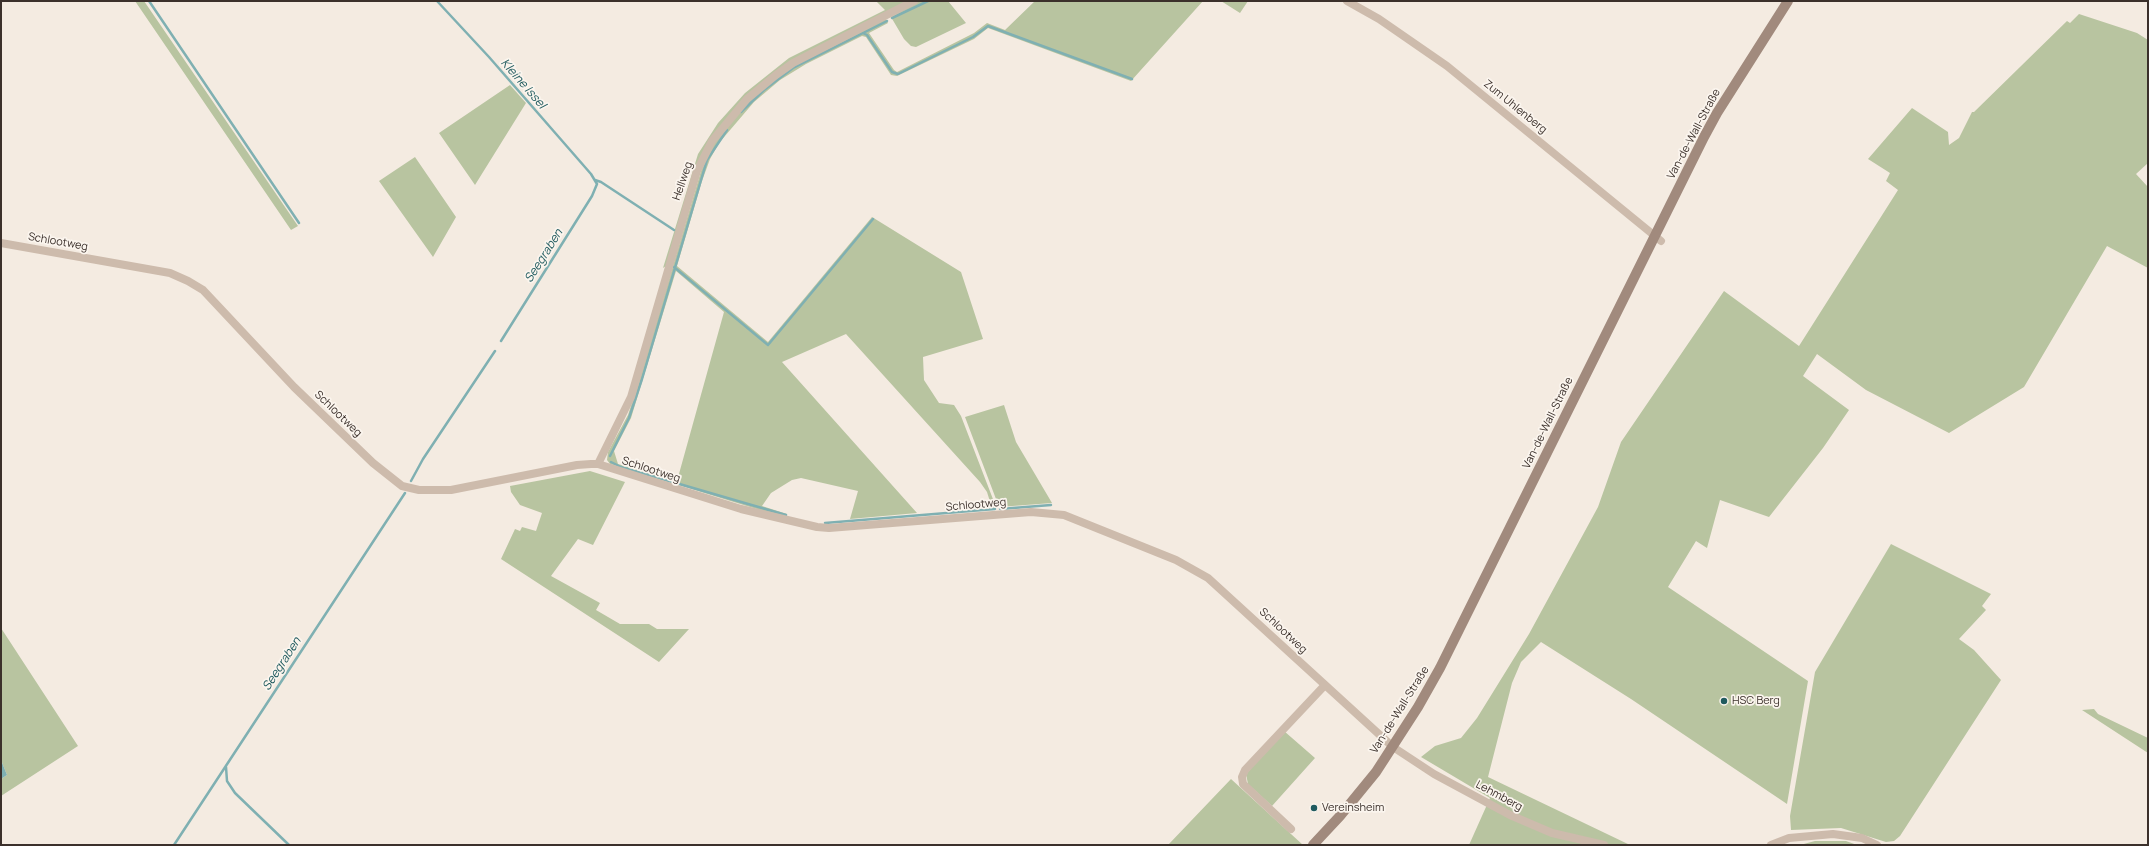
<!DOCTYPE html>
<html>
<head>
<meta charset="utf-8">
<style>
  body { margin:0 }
  #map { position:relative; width:2149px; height:846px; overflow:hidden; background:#f4ebe1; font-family:Manrope,sans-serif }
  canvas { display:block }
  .frame { position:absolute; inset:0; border:2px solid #3b302b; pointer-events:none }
</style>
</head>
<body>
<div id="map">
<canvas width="2149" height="846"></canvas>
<div class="frame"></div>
</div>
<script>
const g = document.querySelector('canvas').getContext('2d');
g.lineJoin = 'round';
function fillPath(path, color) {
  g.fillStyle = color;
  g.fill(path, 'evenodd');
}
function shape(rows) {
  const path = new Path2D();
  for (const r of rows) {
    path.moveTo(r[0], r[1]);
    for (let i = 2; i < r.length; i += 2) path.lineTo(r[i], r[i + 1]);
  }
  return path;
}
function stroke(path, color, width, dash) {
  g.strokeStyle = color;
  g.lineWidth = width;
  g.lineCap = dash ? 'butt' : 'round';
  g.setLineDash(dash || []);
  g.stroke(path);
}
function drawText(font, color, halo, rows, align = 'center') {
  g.font = font + ' Manrope,sans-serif';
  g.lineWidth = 3.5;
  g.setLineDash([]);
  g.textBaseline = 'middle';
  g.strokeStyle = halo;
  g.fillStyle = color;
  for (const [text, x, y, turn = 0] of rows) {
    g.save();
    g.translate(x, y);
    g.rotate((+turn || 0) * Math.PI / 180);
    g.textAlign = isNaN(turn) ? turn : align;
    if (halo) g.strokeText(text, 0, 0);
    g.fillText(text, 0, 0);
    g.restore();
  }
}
fillPath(shape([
  [135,1,144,1,298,226,291,230],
  [876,1,909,1,791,61,711,138,666,266,663,268,698,154,718,123,745,93,789,58,885,10],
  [919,1,948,1,966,23,916,47,911,46,904,39,891,17],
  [1035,1,1203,1,1131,81,988,28,974,39,897,76,891,75,866,37,862,36,806,64,780,80,754,102,719,143,710,159,702,181,677,266,768,342,872,217,961,272,983,339,923,357,924,380,939,403,954,405,961,416,996,507,992,508,987,492,980,482,846,334,782,362,917,513,850,519,858,491,801,478,792,480,771,493,762,506,787,514,786,518,610,464,607,460,608,452,628,415,638,384,701,171,714,143,749,101,792,67,886,19,888,23,869,33,894,70,897,72,974,33,987,23,1005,30],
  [676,271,724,312,677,481,618,464,614,451,631,418],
  [1221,1,1248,1,1240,13],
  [2079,14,2137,33,2148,40,2148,163,2136,174,2148,187,2148,268,2107,246,2024,387,1949,433,1866,390,1817,354,1803,376,1849,410,1823,448,1769,517,1720,500,1707,548,1696,541,1668,587,1808,681,1787,804,1631,699,1541,642,1521,662,1512,683,1488,777,1630,845,1469,845,1490,798,1421,757,1435,746,1461,738,1477,718,1529,634,1598,507,1621,442,1724,291,1799,346,1898,190,1886,181,1890,173,1868,159,1912,108,1948,132,1949,145,1959,138,1972,112,1974,112,2067,21,2070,23],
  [510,85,526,103,475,185,439,133],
  [415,157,456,217,433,257,379,181],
  [1004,405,1016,442,1052,503,999,507,965,417],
  [590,471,625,482,593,545,578,539,551,576,600,603,596,610,620,624,649,624,657,629,689,629,659,662,501,559,515,529,520,531,522,527,536,531,542,513,520,505,511,492,510,486],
  [1891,544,1991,594,1982,606,1986,610,1959,639,1974,650,2001,680,1900,836,1894,841,1886,842,1841,828,1791,830,1790,816,1815,672],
  [1,628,78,746,1,796,1,779,7,775,1,760],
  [2094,709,2098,714,2148,738,2148,753,2082,710],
  [1284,731,1315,758,1272,806,1248,784,1246,774],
  [1231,779,1303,845,1168,845],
  [1815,841,1846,841,1857,845,1800,845]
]), '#b8c4a0');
fillPath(shape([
  [1,760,7,775,1,779]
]), '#7fb0b2');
stroke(shape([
  [149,1,299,223],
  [437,1,489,57,591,174,597,184,592,196,501,341],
  [892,18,928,1],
  [863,33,887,21],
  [741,112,764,90,793,68,863,33,867,35,892,72,898,74,973,37,988,26,1132,79],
  [595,180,601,182,674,230],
  [674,267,768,345,873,219],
  [610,456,629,418,642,379,707,160,727,130],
  [611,462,621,467,786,515],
  [411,481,423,459,495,351],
  [1000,509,1051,505],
  [825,523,995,509],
  [226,767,227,781,235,793,289,845],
  [174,845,405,493]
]), '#7fb0b2', 2.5);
stroke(shape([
  [1347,1,1379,19,1447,66,1661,241],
  [1,243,170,273,188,281,203,290,294,387,373,463,402,486,419,490,451,490,577,465,591,464,598,464,741,509,817,527,829,528,1031,512,1064,515,1176,560,1208,578,1393,747,1434,774,1510,815,1552,833,1604,845],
  [598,464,631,397,697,171,712,141,747,99,776,75,793,63,914,1],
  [1291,829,1243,784,1242,777,1245,770,1325,685],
  [1771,845,1789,838,1833,834,1862,838,1877,845]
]), '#cdbbac', 8);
stroke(shape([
  [1313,845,1340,816,1376,772,1418,707,1440,668,1704,137,1717,113,1788,1]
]), '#a18a7d', 10);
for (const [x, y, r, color] of [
  [1724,701,4,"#1f5a5e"],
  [1314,808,4,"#1f5a5e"]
]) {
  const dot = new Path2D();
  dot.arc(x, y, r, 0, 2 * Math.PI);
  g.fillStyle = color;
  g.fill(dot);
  stroke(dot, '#fbf5ee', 1.5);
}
drawText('11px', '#3b302b', '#fbf5ee', [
  ["Zum Uhlenberg",1515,107,39],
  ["Van-de-Wall-Straße",1694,134,-62],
  ["Hellweg",683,181,-71],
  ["Schlootweg",58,242,10],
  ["Schlootweg",338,414,44],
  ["Van-de-Wall-Straße",1548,423,-64],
  ["Schlootweg",651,470,18],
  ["Schlootweg",976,505,-5],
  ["Schlootweg",1283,631,43],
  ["Van-de-Wall-Straße",1400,710,-58],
  ["Lehmberg",1499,796,28]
]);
drawText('11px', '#3b302b', '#fbf5ee', [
  ["HSC Berg",1732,701],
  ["Vereinsheim",1322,808]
], 'left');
drawText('italic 12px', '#1f5a5e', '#fbf5ee', [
  ["Kleine Issel",523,84,49],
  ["Seegraben",544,256,-58],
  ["Seegraben",282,664,-57]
]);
</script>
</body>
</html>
